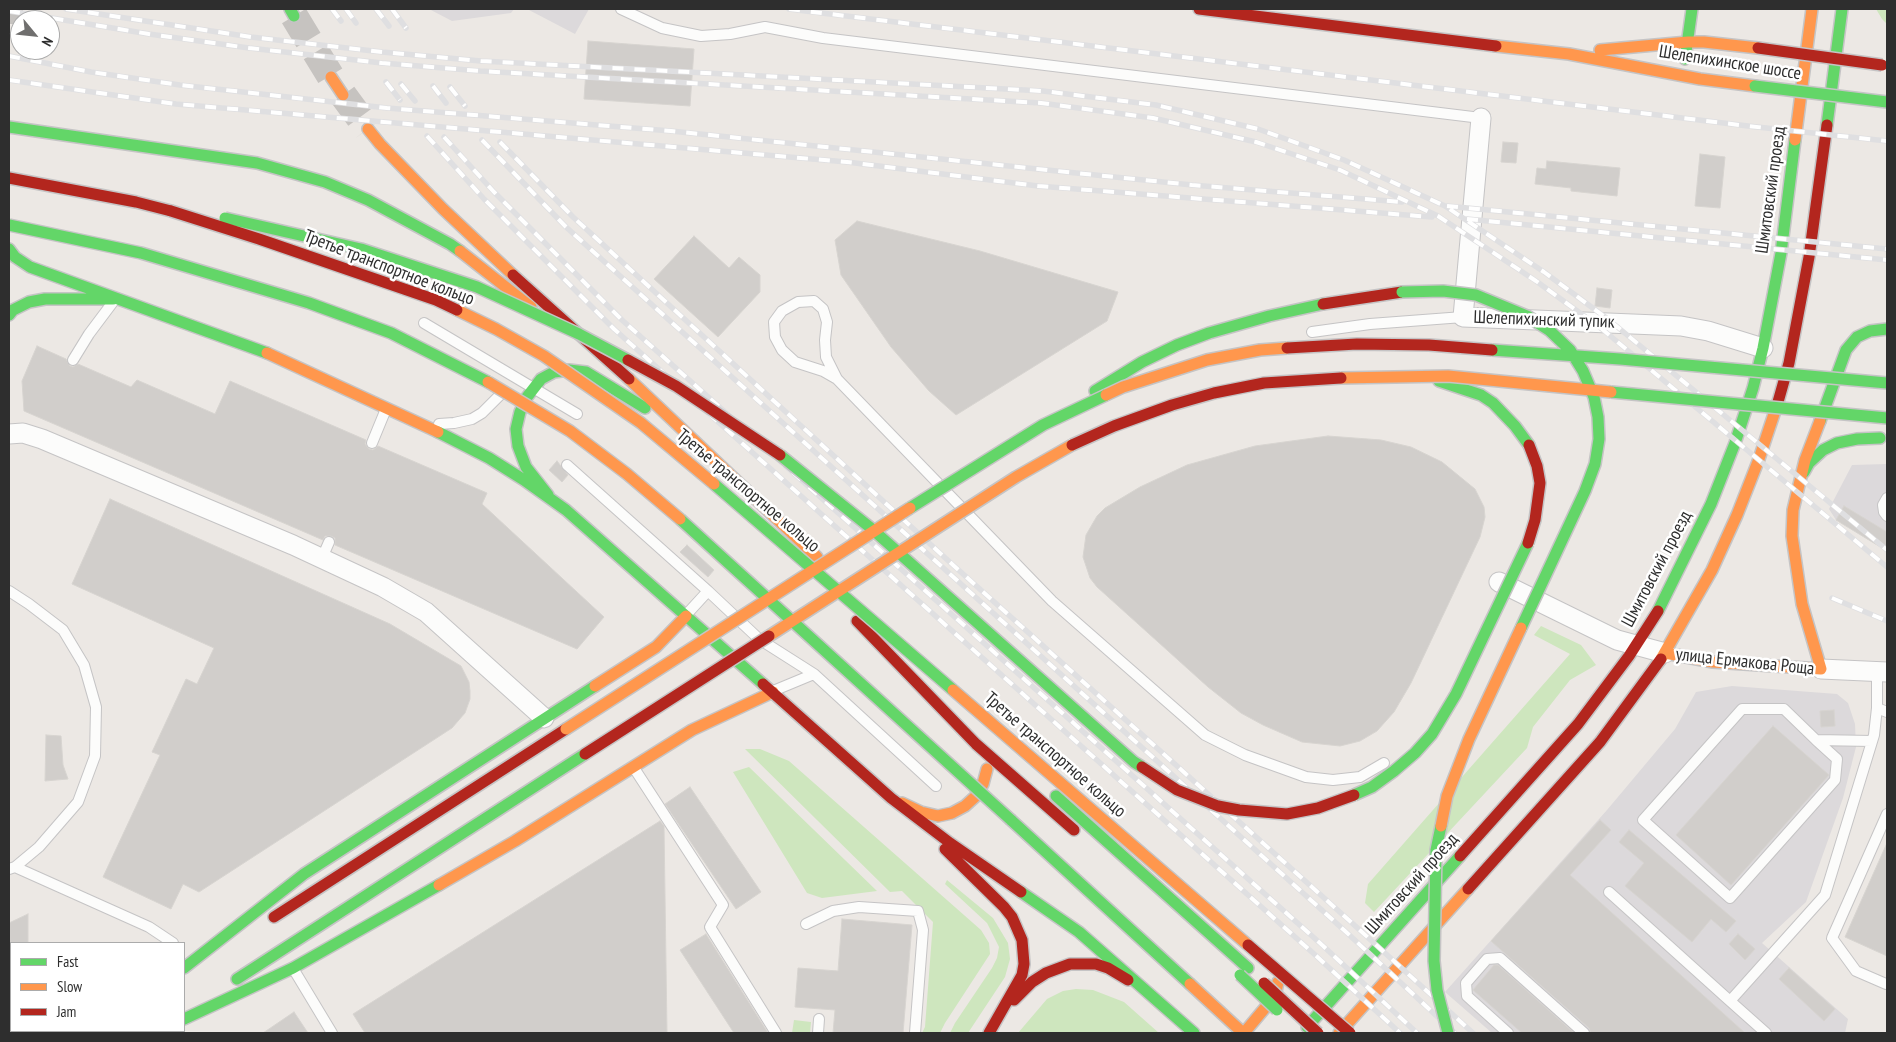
<!DOCTYPE html>
<html>
<head>
<meta charset="utf-8">
<style>
  body { margin:0 }
  #map { position:relative; width:1896px; height:1042px; overflow:hidden; background:#ece8e4; font-family:"PT Sans Narrow",sans-serif }
  canvas { display:block }
  .frame { position:absolute; inset:0; border:10px solid #2e2e2e; pointer-events:none }
  .legend { position:absolute; left:10px; top:942px; width:175px; height:90px; box-sizing:border-box; background:#fff; border:1px solid #ababab; margin:0; padding:6px 9px; list-style:none; font-size:15px; color:#2e2e2e }
  .legend li { display:flex; align-items:center; gap:10px; height:25px }
  .legend b { width:25px; border:1px solid #ababab }
  .north { position:absolute; left:10px; top:10px; width:50px; height:50px; box-sizing:border-box; background:#fff; border:1px solid #ababab; border-radius:50%; rotate:118deg; font-size:14px; font-weight:700; line-height:20px; text-align:center; color:#2e2e2e }
  .north::after { content:''; display:block; margin:auto; width:18px; height:22px; background:#706f6e; clip-path:polygon(50% 0,100% 100%,50% 72%,0 100%) }
</style>
</head>
<body>
<div id="map">
<canvas width="1896" height="1042"></canvas>
<div class="frame"></div>
<ul class="legend">
<li><b style="height:6px;background:#63d668"></b>Fast</li>
<li><b style="height:6px;background:#ff974d"></b>Slow</li>
<li><b style="height:6px;background:#b3261e"></b>Jam</li>
</ul>
<div class="north">N</div>
</div>
<script>
const g = document.querySelector('canvas').getContext('2d');
g.lineJoin = 'round';
function fillPath(path, color) {
  g.fillStyle = color;
  g.fill(path, 'evenodd');
}
function shape(rows) {
  const path = new Path2D();
  for (const r of rows) {
    path.moveTo(r[0], r[1]);
    for (let i = 2; i < r.length; i += 2) path.lineTo(r[i], r[i + 1]);
  }
  return path;
}
function stroke(path, color, width, dash) {
  g.strokeStyle = color;
  g.lineWidth = width;
  g.lineCap = dash ? 'butt' : 'round';
  g.setLineDash(dash || []);
  g.stroke(path);
}
function drawText(font, color, halo, rows, align = 'center') {
  g.font = font + ' "PT Sans Narrow",sans-serif';
  g.lineWidth = 5;
  g.setLineDash([]);
  g.textBaseline = 'middle';
  g.strokeStyle = halo;
  g.fillStyle = color;
  for (const [text, x, y, turn = 0] of rows) {
    g.save();
    g.translate(x, y);
    g.rotate((+turn || 0) * Math.PI / 180);
    g.textAlign = isNaN(turn) ? turn : align;
    if (halo) g.strokeText(text, 0, 0);
    g.fillText(text, 0, 0);
    g.restore();
  }
}
fillPath(shape([
  [429,9,514,9,511,13,452,21],
  [527,9,589,9,575,34],
  [1887,464,1887,551,1836,520,1829,509,1852,465],
  [1732,686,1837,694,1848,703,1855,724,1856,747,1843,798,1806,902,1762,943,1848,1019,1845,1033,1492,1033,1445,992,1607,810,1675,729,1696,692]
]), '#dcd9db');
fillPath(shape([
  [1876,9,1887,9,1887,24,1882,19],
  [1541,626,1581,645,1596,665,1570,680,1533,727,1527,748,1374,912,1365,903,1368,884,1570,654,1534,635],
  [745,749,760,749,789,761,981,930,989,943,990,954,945,1023,940,1033,922,1033,925,1027,933,922,902,891,890,892],
  [749,767,877,891,822,898,807,893,733,772],
  [947,880,993,918,1008,943,1010,959,1005,977,968,1033,950,1033,955,1023,992,968,997,958,999,947,987,923,945,884],
  [1076,989,1093,990,1124,1002,1159,1033,1018,1033,1047,999,1063,991],
  [794,1020,811,1022,810,1033,792,1033]
]), '#cee6be');
const building = shape([
  [588,41,694,49,690,106,584,99,588,41],
  [1503,142,1518,143,1516,163,1501,162,1503,142],
  [1700,154,1725,157,1720,208,1695,206,1700,154],
  [1547,161,1620,168,1617,196,1571,191,1571,188,1535,184,1537,168,1546,169,1547,161],
  [857,221,980,251,1118,292,1107,321,956,415,929,391,891,347,841,275,835,240,857,221],
  [694,236,729,268,739,257,760,275,760,292,718,337,654,279,694,236],
  [1597,288,1612,290,1610,308,1595,306,1597,288],
  [37,346,66,359,70,366,73,367,78,364,131,387,137,380,215,414,230,381,366,440,365,444,369,449,373,450,378,446,487,493,482,504,604,617,577,649,335,545,335,538,331,536,325,536,323,540,24,411,22,381,37,346],
  [1328,436,1381,440,1411,447,1442,462,1475,489,1484,507,1485,517,1480,537,1411,683,1394,712,1377,731,1360,741,1340,746,1302,742,1263,725,1241,713,1208,687,1097,587,1090,578,1083,557,1086,535,1097,516,1105,508,1140,487,1187,465,1255,446,1328,436],
  [557,461,568,475,562,482,549,470,557,461],
  [110,499,390,624,461,666,469,682,470,691,470,699,465,713,452,728,199,892,183,884,171,909,103,877,160,755,152,752,186,679,197,684,214,648,72,584,110,499],
  [1844,506,1887,532,1887,551,1836,520,1844,506],
  [687,545,714,570,708,577,680,552,687,545],
  [1834,710,1835,726,1821,727,1820,711,1834,710],
  [1773,726,1829,775,1731,885,1676,835,1773,726],
  [46,735,61,736,63,765,68,779,45,781,46,735],
  [690,787,761,892,736,909,665,804,690,787],
  [1600,820,1611,830,1570,875,1745,1033,1591,1033,1589,1028,1491,941,1600,820],
  [660,821,664,826,667,1033,365,1033,353,1014,660,821],
  [1629,830,1736,921,1726,932,1711,919,1692,942,1625,886,1644,863,1619,842,1629,830],
  [1887,843,1887,956,1845,937,1887,843],
  [28,914,28,943,9,943,9,923,28,914],
  [842,919,912,925,903,1033,833,1033,835,1010,795,1007,798,968,838,971,842,919],
  [706,934,768,1033,734,1033,680,950,706,934],
  [1738,934,1755,949,1745,960,1729,944,1738,934],
  [1494,965,1498,965,1574,1033,1522,1033,1473,990,1494,965],
  [1789,968,1835,1009,1824,1021,1779,979,1789,968],
  [294,1012,308,1033,263,1033,294,1012]
]);
fillPath(building, '#d1cecb');
stroke(building, '#d7d4d0', 1);
stroke(shape([
  [294,16,331,77],
  [9,24,9,9],
  [343,95,368,129]
]), '#c6c3c0', 28, [28, 14]);
const lane = shape([
  [621,9,662,28,701,36,730,34,765,27,823,38,1481,118],
  [424,323,577,414],
  [1312,332,1370,324,1463,317],
  [73,360,89,334,113,302],
  [837,379,826,357,825,340,827,322,823,309,814,301,798,302,782,311,774,322,775,337,782,350,795,362,823,371,837,379,1052,601,1205,735,1245,755,1306,777,1333,780,1360,777,1384,763],
  [439,424,454,423,472,419,482,413,502,393],
  [372,443,386,409],
  [567,465,708,591,686,615],
  [1887,498,1883,505,1884,512,1887,516],
  [322,558,329,542],
  [9,591,29,604,63,630,84,665,96,707,95,756,78,802,39,847,15,867,9,869],
  [708,591,759,639,814,674,936,786],
  [773,691,814,674],
  [1877,708,1887,712],
  [1816,740,1837,759,1835,780,1730,898,1643,820,1742,709,1784,709,1816,740,1872,741],
  [634,768,723,905,710,927,776,1033],
  [15,867,149,927,173,943],
  [1609,892,1730,1001,1825,895,1874,735,1877,708,1877,672],
  [806,924,833,911,859,907,918,911,923,930,915,1033],
  [294,970,332,1033],
  [1886,984,1856,971,1832,938,1887,814],
  [1730,1001,1766,1033],
  [818,1033,819,1019],
  [1508,1033,1467,996,1466,983,1487,959,1500,958,1584,1033]
]);
const street = shape([
  [1481,118,1463,317,1681,326,1708,331,1763,348],
  [9,434,23,433,42,439,293,545,383,587,426,612,544,718],
  [1499,582,1617,640,1665,653],
  [1821,669,1887,672]
]);
const fast = shape([
  [290,9,294,16],
  [1685,59,1692,9],
  [1827,125,1842,9],
  [9,127,257,163,325,182,368,200,450,244,460,251],
  [9,249,15,257,30,267,267,353],
  [9,315,13,310,29,302,45,299,113,299],
  [1439,381,1481,395,1493,403,1515,426,1529,445],
  [1095,391,1142,362,1177,345,1209,333,1269,316,1323,304],
  [1820,421,1846,350,1857,337,1870,331,1887,329],
  [438,432,489,458,524,480,566,510,763,684],
  [1804,472,1809,463,1823,450,1837,443,1857,439,1880,438],
  [548,495,526,467,518,446,516,429,520,412,527,397,541,379,554,372,569,370,586,372,645,408],
  [1658,611,1711,504,1735,443,1753,388,1763,348,1781,253,1795,140],
  [1056,796,1248,968],
  [1011,820,1190,984],
  [1021,892,1079,932,1194,1033],
  [184,968,304,874,595,686],
  [237,979,585,754],
  [184,1019,293,968,439,885],
  [1307,1027,1460,856],
  [154,1033,157,1031]
]);
const slow = shape([
  [1496,46,1569,54,1700,79,1755,86],
  [1600,50,1688,42,1704,42,1758,48],
  [331,77,343,95],
  [368,129,380,144,443,209,513,275],
  [1795,140,1812,9],
  [460,251,531,307],
  [267,353,438,432],
  [629,379,817,557],
  [1665,653,1713,662,1821,669,1802,604,1792,536,1793,510,1805,460,1820,421],
  [1661,659,1712,570,1737,515,1759,459,1778,402],
  [595,686,656,647,686,616],
  [902,803,921,812,938,816,952,813,965,806,976,796,983,784,987,769],
  [439,885,515,841,692,730,773,692],
  [1190,984,1243,1033],
  [83,1033,89,1031],
  [1244,1033,1275,996,1278,982],
  [1339,1033,1468,889]
]);
const jam = shape([
  [1199,9,1496,46],
  [9,178,136,202,171,211],
  [513,275,629,379],
  [1323,304,1402,292],
  [1778,402,1789,363,1809,257,1827,125],
  [857,621,976,744,1074,830],
  [763,684,891,798,950,843,1021,892],
  [945,849,1004,907,1012,917,1022,940,1024,964,1022,975,989,1033],
  [1460,856,1578,724,1629,656,1658,611],
  [1468,889,1600,742,1661,659],
  [274,917,566,729],
  [1014,1000,1032,982,1046,973,1070,964,1096,964,1108,968,1128,980]
]);
stroke(lane, '#c5c4c5', 12);
stroke(street, '#c5c4c5', 21);
stroke(fast, '#c5c4c5', 14);
stroke(slow, '#c5c4c5', 14);
stroke(jam, '#c5c4c5', 14);
stroke(lane, '#fcfcfb', 10);
stroke(street, '#fcfcfb', 19);
stroke(fast, '#63d668', 11);
stroke(slow, '#ff974d', 11);
stroke(jam, '#b3261e', 11);
const rail = shape([
  [66,9,251,37,382,52,481,61,1043,91,1156,105,1258,129,1344,160,1445,206,1544,272,1609,320,1887,550],
  [332,9,341,21],
  [346,9,356,23],
  [376,9,389,26],
  [392,9,406,28],
  [789,9,1748,126,1887,141],
  [9,11,149,34,249,48,382,63,480,71,1041,103,1153,118,1256,142,1340,170,1438,216,1536,281,1602,329,1887,567],
  [9,56,91,72,180,85,387,108,671,131,1192,185,1402,202],
  [9,80,176,104,847,162,1038,186,1432,217],
  [386,82,400,100],
  [401,84,415,101],
  [433,86,446,103],
  [450,87,465,106],
  [427,136,484,199,614,329,1313,953,1400,1033],
  [444,137,494,192,622,320,1321,944,1417,1033],
  [482,140,566,227,1345,931,1455,1033],
  [500,142,573,217,953,565,1352,923,1473,1033],
  [1447,206,1887,249],
  [1467,219,1887,260],
  [1832,598,1887,621]
]);
stroke(rail, '#dfdfe1', 5.5);
stroke(rail, '#fff', 4, [11]);
const fastBridge = shape([
  [1755,86,1887,102],
  [225,218,361,249,477,287,579,334,628,360],
  [9,225,141,253,309,303,391,333,488,382],
  [1402,292,1443,291,1476,295,1527,316,1549,330,1570,350,1583,371,1594,397,1598,417,1599,439,1595,464,1585,491,1521,628],
  [1492,350,1620,359,1887,383],
  [1611,392,1887,418],
  [780,455,872,529,1134,762,1142,767],
  [714,484,953,690],
  [910,508,1043,425,1106,395],
  [680,519,1011,820],
  [1354,795,1372,787,1394,771,1415,753,1432,734,1456,694,1528,543],
  [1441,826,1436,850,1434,961,1437,990,1448,1033],
  [1240,975,1277,1010]
]);
const slowBridge = shape([
  [457,310,496,329,544,356,641,423,714,484],
  [1341,378,1448,376,1611,392],
  [488,382,570,431,627,474,680,519],
  [1106,395,1123,387,1207,360,1260,350,1287,348],
  [769,636,1016,477,1072,445],
  [953,690,1248,945],
  [566,729,910,508],
  [1441,826,1447,796,1469,739,1521,628]
]);
const jamBridge = shape([
  [1758,48,1882,65],
  [171,211,259,239,436,300,457,310],
  [1287,348,1357,344,1429,345,1492,350],
  [628,360,676,386,780,455],
  [1072,445,1114,426,1172,405,1214,393,1264,383,1341,378],
  [1528,543,1535,520,1540,483,1537,466,1529,445],
  [585,754,769,636],
  [1142,767,1177,790,1218,806,1239,810,1287,814,1318,808,1354,795],
  [1248,945,1350,1033],
  [1264,983,1318,1033]
]);
stroke(fastBridge, '#c5c4c5', 14, []);
stroke(slowBridge, '#c5c4c5', 14, []);
stroke(jamBridge, '#c5c4c5', 14, []);
stroke(fastBridge, '#63d668', 11);
stroke(slowBridge, '#ff974d', 11);
stroke(jamBridge, '#b3261e', 11);
drawText('18px', '#2e2e2e', '#fff', [
  ["Шелепихинское шоссе",1730,63,9],
  ["Шмитовский проезд",1771,190,-82],
  ["Третье транспортное кольцо",389,268,21],
  ["Шелепихинский тупик",1544,320,2],
  ["Третье транспортное кольцо",748,491,40],
  ["Шмитовский проезд",1657,569,-62],
  ["улица Ермакова Роща",1745,662,6],
  ["Третье транспортное кольцо",1055,755,41],
  ["Шмитовский проезд",1412,884,-48]
]);
</script>
</body>
</html>
